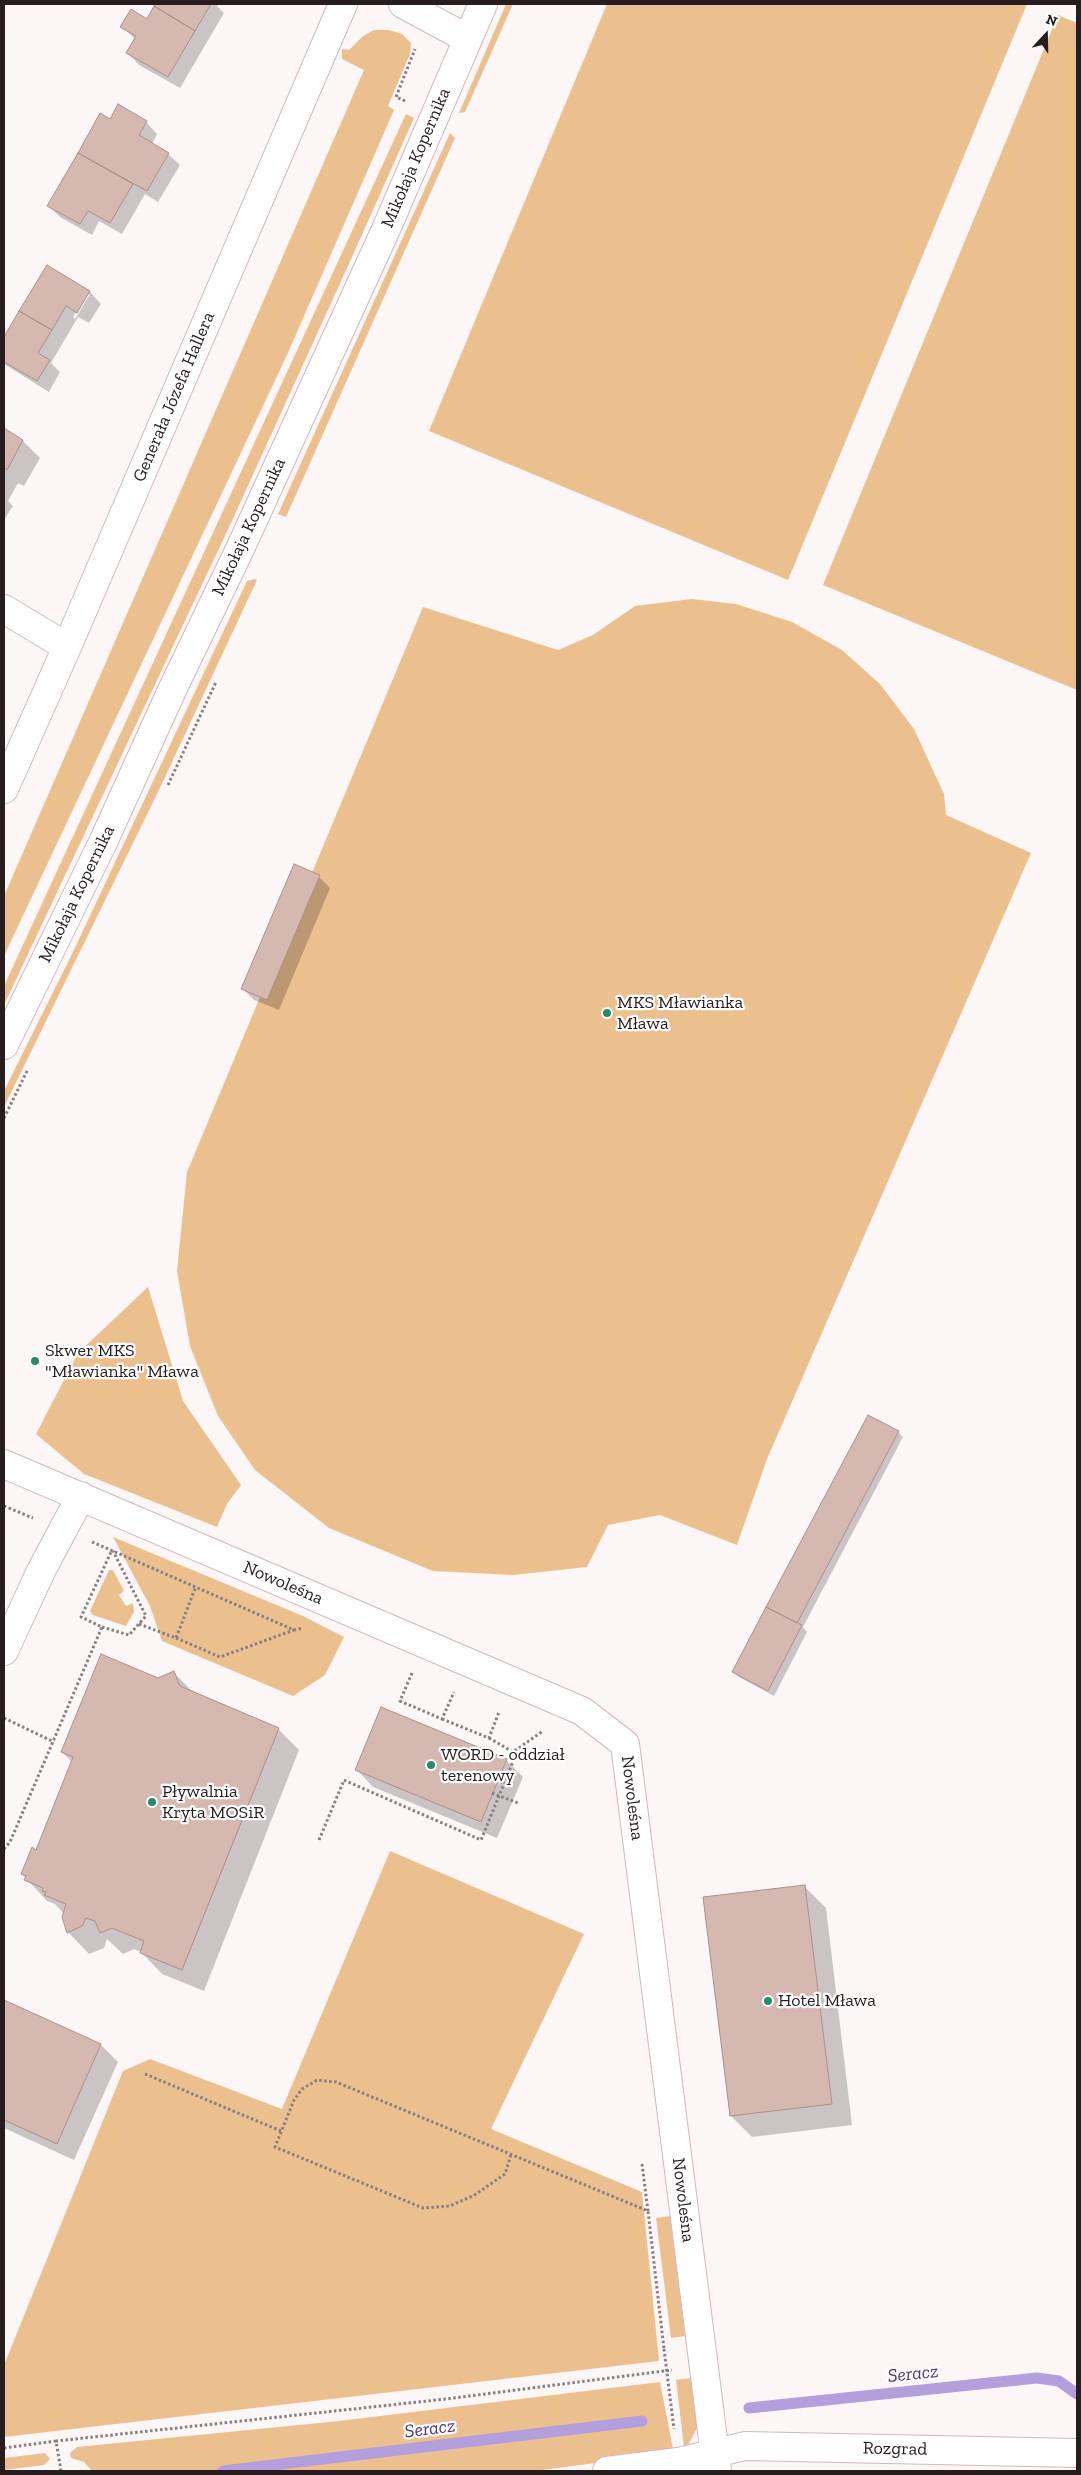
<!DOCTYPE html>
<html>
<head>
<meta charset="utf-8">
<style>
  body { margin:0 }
  #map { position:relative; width:1081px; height:2475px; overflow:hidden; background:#fdf6f7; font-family:"Zilla Slab",serif }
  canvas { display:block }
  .frame { position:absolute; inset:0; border:5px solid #271c1e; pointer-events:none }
  .north { position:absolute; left:1021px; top:10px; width:50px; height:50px; -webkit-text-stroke:4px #fff; paint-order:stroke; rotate:21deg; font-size:14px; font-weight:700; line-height:20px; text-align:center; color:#271c1e }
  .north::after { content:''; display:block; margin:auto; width:18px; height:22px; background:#271c1e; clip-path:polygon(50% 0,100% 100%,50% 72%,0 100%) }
</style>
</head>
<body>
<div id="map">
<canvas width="1081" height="2475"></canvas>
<div class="frame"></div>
<div class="north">N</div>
</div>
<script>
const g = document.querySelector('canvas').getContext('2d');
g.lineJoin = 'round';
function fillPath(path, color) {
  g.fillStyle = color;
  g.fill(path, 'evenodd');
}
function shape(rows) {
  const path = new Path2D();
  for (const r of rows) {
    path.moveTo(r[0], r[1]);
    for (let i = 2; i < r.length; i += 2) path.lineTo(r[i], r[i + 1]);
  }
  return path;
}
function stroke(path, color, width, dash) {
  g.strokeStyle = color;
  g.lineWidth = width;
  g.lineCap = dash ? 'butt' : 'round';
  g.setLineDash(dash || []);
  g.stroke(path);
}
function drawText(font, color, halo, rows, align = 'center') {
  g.font = font + ' "Zilla Slab",serif';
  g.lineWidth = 4.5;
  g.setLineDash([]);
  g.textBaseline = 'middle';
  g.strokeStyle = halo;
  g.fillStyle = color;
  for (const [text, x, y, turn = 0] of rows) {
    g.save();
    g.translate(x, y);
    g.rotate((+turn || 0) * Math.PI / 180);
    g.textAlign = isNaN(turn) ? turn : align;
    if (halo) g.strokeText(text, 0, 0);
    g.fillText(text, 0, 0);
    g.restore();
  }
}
fillPath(shape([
  [506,4,513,4,465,112,459,113],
  [607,4,1027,4,788,580,429,431],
  [1058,15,1077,23,1077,690,823,585],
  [374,30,389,30,402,34,411,43,410,54,388,106,394,110,287,355,4,956,4,896,364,70,342,59,342,49,349,50,363,36],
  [406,114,414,118,352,257,231,523,4,1005,4,986],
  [450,133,455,138,286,517,278,514],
  [255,579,257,580,159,790,4,1107,4,1091,72,954,247,581],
  [692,599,736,604,792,622,842,650,880,684,914,729,944,794,946,815,1031,853,767,1459,737,1545,660,1515,608,1525,587,1567,513,1575,433,1571,329,1528,255,1470,218,1416,190,1346,177,1271,187,1172,423,607,558,650,593,635,635,606],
  [148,1287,183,1401,241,1485,227,1504,217,1527,84,1474,36,1434,78,1353],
  [113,1537,303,1616,344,1637,325,1675,293,1696,162,1641,150,1606],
  [109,1570,113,1570,124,1591,119,1595,126,1606,133,1603,134,1612,126,1626,93,1615,90,1611],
  [390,1851,584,1934,491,2129,642,2192,659,2361,4,2437,4,2365,123,2071,150,2059,282,2109],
  [670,2216,685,2336,671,2338,656,2218],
  [691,2378,697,2428,687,2447,684,2447,676,2380],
  [660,2382,673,2449,671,2453,535,2471,92,2471,84,2462,71,2458,70,2453,77,2447,339,2421],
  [45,2453,50,2459,44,2465,4,2470,4,2458]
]), '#ecbf8f');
fillPath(shape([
  [157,4,218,4,217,6,224,13,180,88,139,65,128,53,135,39,122,27,147,20],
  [101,115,110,121,146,122,157,134,152,144,168,154,180,165,158,202,145,194,122,234,99,221,92,235,60,217,49,206],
  [47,267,90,292,101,304,89,323,78,317,51,363,60,372,49,392,4,364,4,339],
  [87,294,90,294,75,319,73,317],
  [4,430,23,441,40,458,24,486,18,483,8,501,13,506,4,520],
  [319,877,330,888,279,1010,254,1000,243,989],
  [898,1432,903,1437,803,1627,807,1632,774,1696,739,1677,734,1672],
  [174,1673,195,1694,278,1729,299,1750,204,1991,162,1974,141,1952,134,1949,123,1954,107,1939,104,1948,89,1954,68,1932,64,1914,55,1904,47,1901,22,1874,37,1851,73,1763,62,1752,158,1679],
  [506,1760,523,1777,497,1838,373,1787,357,1770],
  [805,1887,826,1908,852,2125,752,2137,731,2116],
  [4,2002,101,2045,118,2062,74,2160,4,2128]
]), '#0003');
stroke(shape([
  [749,2408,1037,2378,1059,2381,1077,2394],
  [223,2471,642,2421]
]), '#b49fdd', 11);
const building = shape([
  [156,4,211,4,195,31,154,6,156,4],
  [154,6,195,31,168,77,126,53,136,36,120,27,131,9,147,19,154,6],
  [118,104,147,121,139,135,169,153,147,191,78,153,100,113,110,119,118,104],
  [78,153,133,184,110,223,88,211,80,224,47,206,78,153],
  [47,265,90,291,77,313,66,306,52,330,19,311,47,265],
  [19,311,52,330,38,353,50,360,37,381,4,362,4,337,19,311],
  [4,428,23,440,7,470,4,468,4,428],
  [294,864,320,875,267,1000,241,989,294,864],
  [868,1415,899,1431,797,1623,766,1607,868,1415],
  [766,1607,802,1625,768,1691,732,1672,766,1607],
  [101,1654,158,1678,174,1671,180,1686,279,1728,182,1970,140,1953,144,1941,112,1928,100,1933,95,1921,86,1918,82,1926,67,1933,62,1917,66,1904,44,1895,46,1892,42,1891,43,1888,24,1880,26,1876,21,1874,32,1847,36,1850,73,1757,61,1752,101,1654],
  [381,1707,507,1759,481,1822,355,1770,381,1707],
  [805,1885,832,2104,730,2116,703,1897,805,1885],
  [4,2000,101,2044,57,2144,4,2120,4,2000]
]);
fillPath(building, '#d5b8b0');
stroke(building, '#ac9088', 1);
const minor = shape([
  [403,4,468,39],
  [4,609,67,647],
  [4,789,67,647,343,4],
  [4,1045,104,840,173,688,240,549,387,227,483,4],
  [4,1464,582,1711,625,1744,717,2471],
  [4,1651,41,1571,81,1496],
  [607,2471,678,2462,745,2446,1077,2453]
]);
stroke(minor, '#d4b6bc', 30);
stroke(shape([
  [405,101,396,97,415,49],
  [168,785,216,682],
  [4,1118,28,1069],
  [4,1506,33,1518],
  [92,1542,294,1630,303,1628],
  [139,1624,176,1638,196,1586],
  [102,1627,129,1635,146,1616,113,1551],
  [176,1638,220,1657,294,1630],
  [412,1673,400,1701,442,1719,454,1692],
  [4,1718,54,1742],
  [442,1719,489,1738,499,1712],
  [489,1738,513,1752,543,1731],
  [492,1793,518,1803],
  [319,1840,344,1780,481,1840,514,1759,513,1752],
  [4,1849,10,1842,102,1627,81,1617,112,1550],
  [145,2074,281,2131],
  [511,2155,505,2174,473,2196,450,2206,423,2208,275,2147,294,2100,302,2089,317,2080,336,2082,648,2211,664,2349],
  [642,2164,648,2211],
  [664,2349,674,2429],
  [4,2448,56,2441],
  [61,2471,56,2441,446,2399,672,2370]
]), '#887f81', 3, [2.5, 2.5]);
stroke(minor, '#fff', 28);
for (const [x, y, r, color] of [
  [607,1013,5,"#268d69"],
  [35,1361,5,"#268d69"],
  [431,1765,5,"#268d69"],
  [152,1802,5,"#268d69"],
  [768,2001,5,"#268d69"]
]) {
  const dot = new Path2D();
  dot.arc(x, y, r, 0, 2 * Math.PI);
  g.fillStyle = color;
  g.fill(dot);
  stroke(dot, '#fff', 2);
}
drawText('18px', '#271c1e', '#fff', [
  ["Mikołaja Kopernika",416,158,-67],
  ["Generała Józefa Hallera",174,397,-67],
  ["Mikołaja Kopernika",249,527,-65],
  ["Mikołaja Kopernika",77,894,-64],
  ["Nowoleśna",283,1583,23],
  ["Nowoleśna",632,1798,83],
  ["Nowoleśna",683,2200,83],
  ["Rozgrad",895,2449,1]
]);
drawText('18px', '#271c1e', '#fff', [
  ["MKS Mławianka",617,1003],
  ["Mława",617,1024],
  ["Skwer MKS",45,1351],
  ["\"Mławianka\" Mława",45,1372],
  ["WORD - oddział",441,1755],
  ["terenowy",441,1776],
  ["Pływalnia",162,1792],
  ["Kryta MOSiR",162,1813],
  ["Hotel Mława",778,2001]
], 'left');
drawText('italic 19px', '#53367f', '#fff', [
  ["Seracz",913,2374,-6],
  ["Seracz",430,2429,-7]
]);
</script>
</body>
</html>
